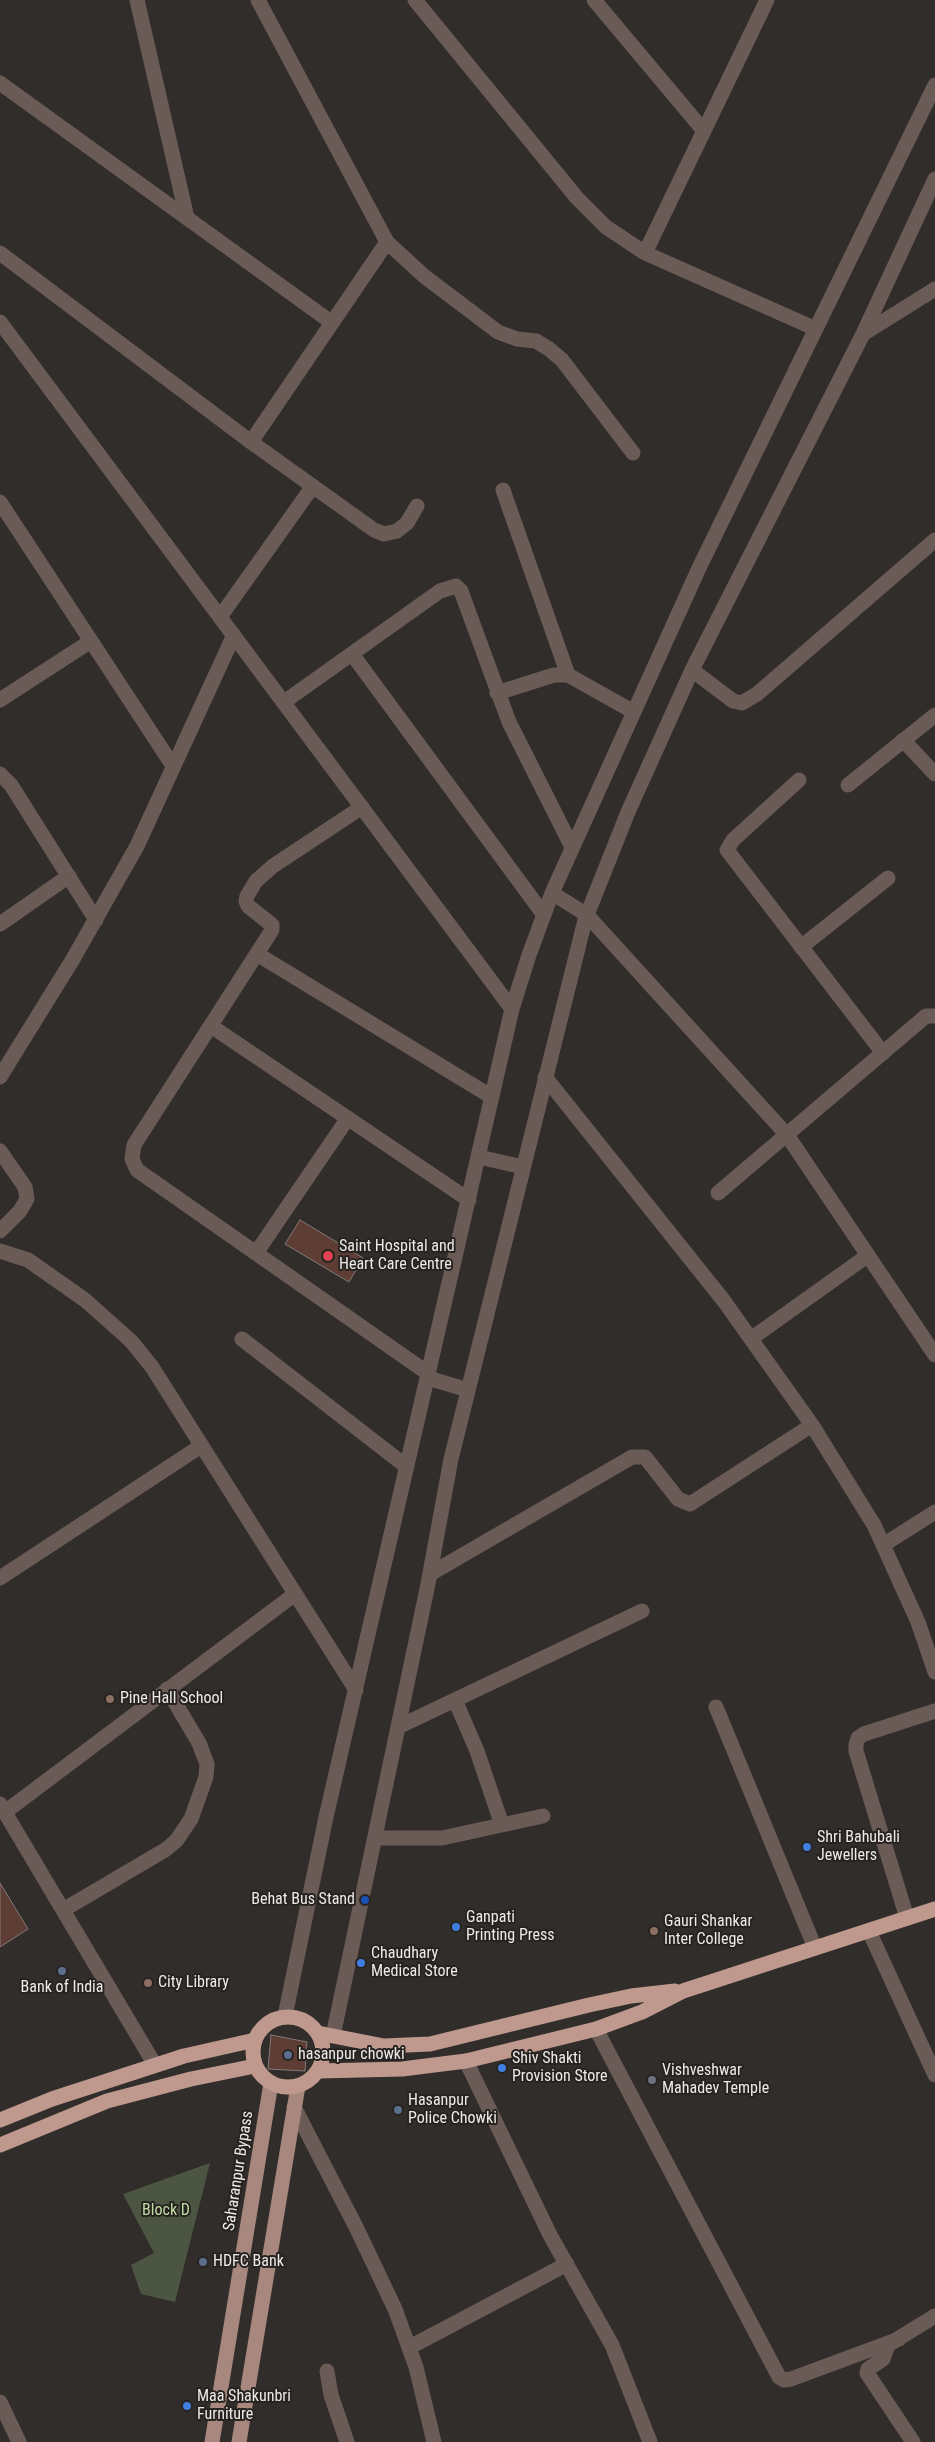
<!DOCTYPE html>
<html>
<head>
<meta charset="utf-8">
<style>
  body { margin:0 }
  canvas { display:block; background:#312d2a }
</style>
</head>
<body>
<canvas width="935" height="2442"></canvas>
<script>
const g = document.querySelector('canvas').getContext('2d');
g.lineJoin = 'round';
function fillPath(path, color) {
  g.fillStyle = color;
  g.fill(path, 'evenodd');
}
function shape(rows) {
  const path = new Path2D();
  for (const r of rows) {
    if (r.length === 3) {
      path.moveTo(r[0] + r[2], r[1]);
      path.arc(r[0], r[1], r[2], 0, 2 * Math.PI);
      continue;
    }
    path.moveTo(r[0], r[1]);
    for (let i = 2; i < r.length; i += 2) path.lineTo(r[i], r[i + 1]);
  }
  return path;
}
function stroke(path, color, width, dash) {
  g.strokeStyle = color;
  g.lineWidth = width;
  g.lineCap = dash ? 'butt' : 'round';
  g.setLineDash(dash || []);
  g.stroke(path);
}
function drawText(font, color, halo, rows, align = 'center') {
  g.font = font + ' "Roboto Condensed",sans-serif';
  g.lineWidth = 4;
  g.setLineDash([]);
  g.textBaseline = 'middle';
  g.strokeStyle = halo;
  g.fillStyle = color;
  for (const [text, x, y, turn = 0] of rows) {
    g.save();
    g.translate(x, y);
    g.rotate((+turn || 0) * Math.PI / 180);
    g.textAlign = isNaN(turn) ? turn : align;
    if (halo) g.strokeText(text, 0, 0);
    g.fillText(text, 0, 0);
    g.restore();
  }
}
fillPath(shape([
  [210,2163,175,2302,141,2294,131,2265,154,2253,123,2194]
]), '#4b5542');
const building = shape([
  [300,1220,363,1258,349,1282,285,1244,300,1220],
  [0,1883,28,1929,0,1947,0,1883],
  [271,2035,307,2042,305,2071,268,2069,271,2035]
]);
fillPath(building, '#5e3d35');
stroke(building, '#817b79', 1);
stroke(shape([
  [137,0,187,218],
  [258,0,387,242,424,276,498,332,517,339,536,341,549,349,562,360,633,453],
  [415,0,577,198,606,227,645,253,816,329],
  [594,0,704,131],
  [0,83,331,322],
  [0,253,251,442,374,530,384,534,397,531,407,523,417,506],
  [645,253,767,0],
  [0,322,512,1009],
  [863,334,935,289],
  [251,442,387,242],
  [503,490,568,675],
  [0,502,173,766],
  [220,617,313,486],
  [352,654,544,915],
  [692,670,733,701,742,703,757,694,935,540],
  [497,693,554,675,568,675,634,712],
  [0,700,91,641],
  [284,702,440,591,456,586,461,591,509,722,572,847],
  [903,740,935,774],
  [0,774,11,785,96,920],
  [799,780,733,840,727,850,883,1053],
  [848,785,935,715],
  [362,807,273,866,256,881,247,896,246,901,248,906,272,925,272,930,134,1145,132,1159,137,1170,429,1374],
  [552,893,587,915,787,1135,935,1355],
  [0,924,69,876],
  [801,947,888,878],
  [257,954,492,1097],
  [211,1026,469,1200],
  [0,1077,73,959,137,846,234,635],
  [545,1077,724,1301,812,1425,874,1525,918,1622,935,1672],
  [0,1151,25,1187,27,1199,20,1211,0,1231],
  [479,1157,523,1167],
  [718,1193,926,1016,935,1016],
  [0,1251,28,1260,85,1300,131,1341,152,1367,356,1690],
  [256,1253,348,1118],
  [752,1338,867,1256],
  [242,1339,407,1467],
  [428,1378,468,1390],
  [883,1545,935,1512],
  [430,1574,632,1457,645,1457,678,1499,690,1504,812,1425],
  [0,1578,201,1446],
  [455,1700,477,1751,502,1825],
  [716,1707,815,1948],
  [398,1727,642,1611],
  [0,1804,155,2065],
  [5,1812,295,1594],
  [375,1838,442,1838,543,1816],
  [63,1910,165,1850,176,1841,191,1819,206,1777,207,1764,199,1743,167,1689],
  [907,1918,856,1751,856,1744,858,1738,864,1734,935,1711],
  [869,1931,935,2075],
  [285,2016,326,1817,512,1009,529,955,552,893,699,568,935,85],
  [596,2029,779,2377,784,2380,791,2379,899,2339],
  [333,2036,428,1584,451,1459,585,920,628,812,692,670,863,334,935,179],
  [466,2061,550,2235,612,2345,650,2442],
  [294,2107,357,2229,395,2309,416,2367,434,2442],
  [410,2347,567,2264],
  [327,2371,331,2395,347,2442],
  [0,2402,19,2442],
  [913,2442,867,2373,868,2369,883,2359,888,2345,935,2316]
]), '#6b5b57', 15);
stroke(shape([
  [212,2442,271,2083],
  [239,2442,298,2086]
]), '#a8877e', 15);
stroke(shape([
  [288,2052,35],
  [318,2033,384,2046,430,2044,589,2005,631,1996,675,1991],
  [319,2071,402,2069,466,2061,596,2029,642,2012,683,1991,935,1909],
  [0,2120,52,2099,184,2056,255,2040],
  [0,2145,107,2101,191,2079,255,2066]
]), '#c0998e', 15);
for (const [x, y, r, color] of [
  [328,1256,6,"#e0444e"],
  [110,1699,5,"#8d6e63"],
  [807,1847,5,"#3f7fe0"],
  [365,1900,5,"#1a4fb4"],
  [456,1927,5,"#3f7fe0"],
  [654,1931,5,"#8d6e63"],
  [361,1963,5,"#3f7fe0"],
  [62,1971,5,"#5c6f8a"],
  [148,1983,5,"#8d6e63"],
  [288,2055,5,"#5c6f8a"],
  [502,2068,5,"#3f7fe0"],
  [652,2080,5,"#6b7280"],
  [398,2110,5,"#5c6f8a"],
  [203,2262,5,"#5c6f8a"],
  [187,2406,5,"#3f7fe0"]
]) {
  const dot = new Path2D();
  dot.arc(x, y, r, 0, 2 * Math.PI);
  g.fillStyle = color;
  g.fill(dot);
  stroke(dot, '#272320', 2);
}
drawText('16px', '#edeae8', '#272320', [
  ["Saint Hospital and",339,1247],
  ["Heart Care Centre",339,1265],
  ["Pine Hall School",120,1699],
  ["Shri Bahubali",817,1838],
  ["Jewellers",817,1856],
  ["Behat Bus Stand",355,1900,"right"],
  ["Ganpati",466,1918],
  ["Printing Press",466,1936],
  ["Gauri Shankar",664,1922],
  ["Inter College",664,1940],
  ["Chaudhary",371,1954],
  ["Medical Store",371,1972],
  ["City Library",158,1983],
  ["Bank of India",62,1988,"center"],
  ["hasanpur chowki",298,2055],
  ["Shiv Shakti",512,2059],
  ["Provision Store",512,2077],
  ["Vishveshwar",662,2071],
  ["Mahadev Temple",662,2089],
  ["Hasanpur",408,2101],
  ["Police Chowki",408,2119],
  ["HDFC Bank",213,2262],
  ["Maa Shakunbri",197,2397],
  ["Furniture",197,2415]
], 'left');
drawText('16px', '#edeae8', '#272320', [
  ["Saharanpur Bypass",239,2171,-81]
]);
drawText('16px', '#c0dca6', '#272320', [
  ["Block D",166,2211]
]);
</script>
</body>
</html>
